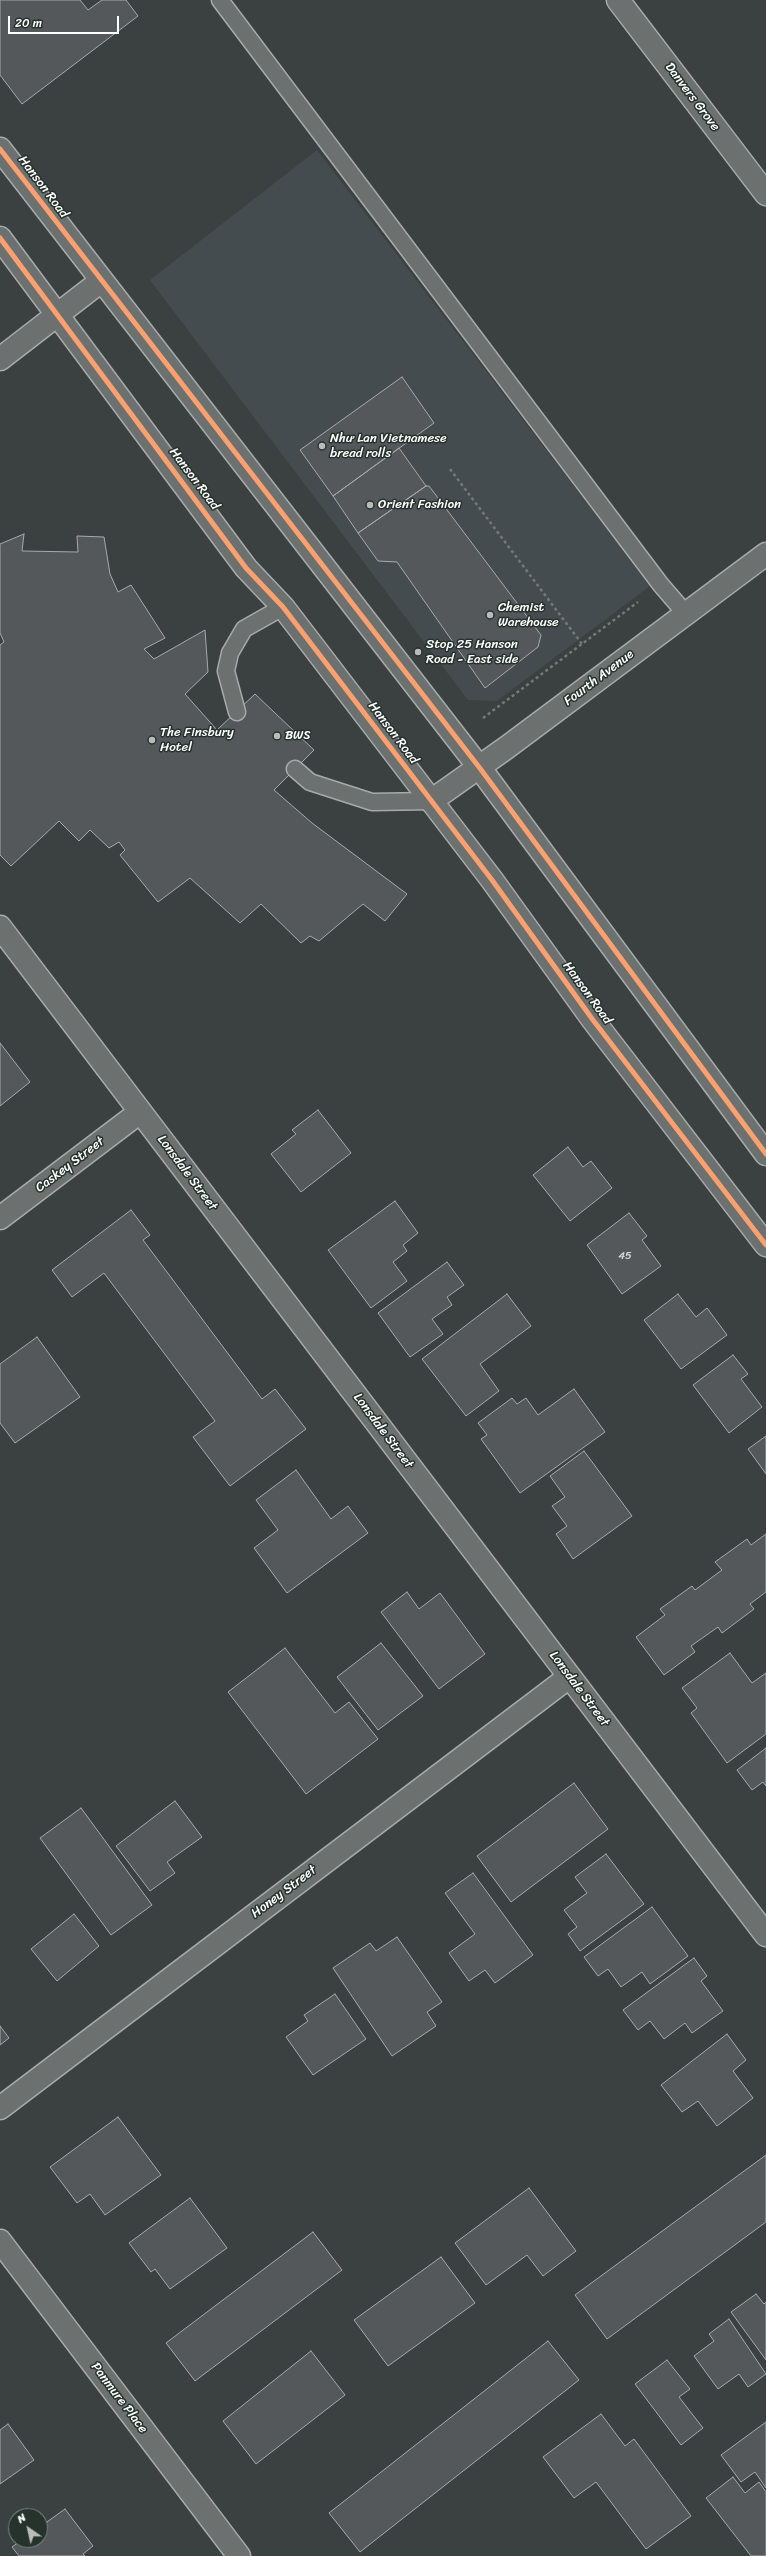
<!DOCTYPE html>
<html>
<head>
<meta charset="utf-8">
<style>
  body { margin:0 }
  #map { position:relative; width:766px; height:2556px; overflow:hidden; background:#3b4141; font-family:Sriracha,sans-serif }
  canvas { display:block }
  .north { position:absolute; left:8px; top:2508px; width:40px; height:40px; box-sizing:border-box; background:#26332d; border:1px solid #7d8581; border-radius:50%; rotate:326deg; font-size:11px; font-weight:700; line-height:16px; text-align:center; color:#fff }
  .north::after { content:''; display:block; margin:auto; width:14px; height:18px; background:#babcbc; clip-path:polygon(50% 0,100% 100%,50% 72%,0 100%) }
  .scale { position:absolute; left:8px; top:16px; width:111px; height:18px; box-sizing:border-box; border:2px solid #fff; border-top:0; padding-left:5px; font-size:12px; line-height:14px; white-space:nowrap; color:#fff; -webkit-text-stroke:3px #26332d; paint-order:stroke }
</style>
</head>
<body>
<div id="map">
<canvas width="766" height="2556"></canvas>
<div class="north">N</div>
<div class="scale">20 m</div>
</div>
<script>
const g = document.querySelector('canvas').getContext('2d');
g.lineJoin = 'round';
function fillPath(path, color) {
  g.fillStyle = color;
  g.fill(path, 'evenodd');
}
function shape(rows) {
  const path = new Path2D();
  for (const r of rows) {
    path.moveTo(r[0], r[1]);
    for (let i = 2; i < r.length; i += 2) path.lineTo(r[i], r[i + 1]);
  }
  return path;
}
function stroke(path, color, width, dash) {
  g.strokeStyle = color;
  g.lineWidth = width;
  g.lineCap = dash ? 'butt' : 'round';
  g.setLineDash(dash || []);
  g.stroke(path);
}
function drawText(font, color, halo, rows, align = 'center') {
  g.font = font + ' Sriracha,sans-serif';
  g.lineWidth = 3;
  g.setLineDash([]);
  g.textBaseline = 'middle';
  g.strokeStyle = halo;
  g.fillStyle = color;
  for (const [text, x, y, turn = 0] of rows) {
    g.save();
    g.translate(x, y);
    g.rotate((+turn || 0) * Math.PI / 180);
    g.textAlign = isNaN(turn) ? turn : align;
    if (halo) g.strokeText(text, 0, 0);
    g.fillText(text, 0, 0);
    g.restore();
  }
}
fillPath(shape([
  [317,150,650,586,497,701,468,700,150,280]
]), '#454c50');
const building = shape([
  [0,0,80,0,88,10,102,0,126,0,138,16,22,104,0,75,0,0],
  [402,377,434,423,333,496,300,450,402,377],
  [399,448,426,486,358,533,333,496,399,448],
  [426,486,429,486,541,635,538,647,485,688,397,562,378,561,358,533,426,486],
  [24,534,22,551,78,552,77,536,104,537,110,574,118,592,131,585,165,638,144,649,154,659,205,630,208,672,185,694,217,730,255,694,314,750,274,790,312,823,407,894,385,921,363,904,319,941,310,936,301,943,261,904,240,923,190,878,158,902,120,855,125,850,119,842,109,848,90,830,79,841,59,821,11,866,0,855,0,645,4,642,0,633,0,544,24,534],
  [0,1043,30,1082,0,1106,0,1043],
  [318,1110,351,1153,301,1192,271,1154,296,1134,292,1130,318,1110],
  [568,1147,583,1167,591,1161,612,1188,570,1221,533,1175,568,1147],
  [395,1201,418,1233,403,1245,407,1251,393,1262,407,1281,371,1308,328,1250,395,1201],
  [131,1210,150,1235,143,1240,262,1399,275,1389,306,1429,230,1486,193,1437,215,1421,104,1273,72,1297,52,1270,131,1210],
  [629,1213,647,1236,642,1240,661,1266,622,1294,587,1245,629,1213],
  [447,1262,464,1285,447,1297,452,1305,432,1319,443,1334,410,1357,378,1313,447,1262],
  [507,1294,531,1326,480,1364,499,1391,466,1416,422,1359,507,1294],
  [678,1294,696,1317,707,1308,727,1335,681,1369,644,1320,678,1294],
  [37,1337,80,1397,15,1443,0,1423,0,1364,37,1337],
  [733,1355,748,1374,741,1379,762,1407,729,1433,693,1385,733,1355],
  [574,1389,605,1432,520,1493,481,1439,487,1435,478,1423,512,1398,517,1404,526,1398,538,1415,574,1389],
  [766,1436,766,1474,748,1449,766,1436],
  [584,1451,632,1516,573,1559,556,1534,567,1526,552,1506,565,1497,550,1476,584,1451],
  [296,1470,331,1519,348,1506,368,1533,287,1593,254,1548,278,1530,256,1500,296,1470],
  [766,1534,766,1592,750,1604,754,1609,722,1633,718,1627,691,1646,695,1652,664,1675,636,1637,665,1615,660,1609,692,1586,695,1590,722,1570,715,1562,747,1539,751,1545,766,1534],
  [407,1592,419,1609,440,1593,485,1654,439,1689,381,1612,407,1592],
  [381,1643,423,1696,378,1730,337,1677,381,1643],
  [285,1648,335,1713,349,1702,378,1739,306,1794,228,1692,285,1648],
  [730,1653,752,1683,766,1673,766,1734,727,1763,691,1713,697,1708,682,1688,730,1653],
  [766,1748,766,1786,763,1782,752,1790,737,1770,766,1748],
  [574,1783,608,1829,511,1902,477,1856,574,1783],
  [175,1801,202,1837,167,1862,175,1873,150,1891,116,1846,175,1801],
  [81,1808,152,1905,111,1935,40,1838,81,1808],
  [606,1854,644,1904,580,1951,568,1934,577,1927,564,1910,587,1893,575,1877,606,1854],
  [473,1873,533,1955,495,1983,485,1970,469,1981,449,1953,475,1934,445,1893,473,1873],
  [652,1907,688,1956,650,1984,642,1972,621,1987,608,1969,598,1976,584,1957,652,1907],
  [74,1914,99,1946,57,1981,31,1949,74,1914],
  [397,1937,442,2002,427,2012,436,2026,392,2056,333,1968,370,1943,376,1951,397,1937],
  [694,1958,707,1976,701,1981,723,2011,692,2033,685,2023,664,2039,650,2021,638,2030,623,2010,694,1958],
  [335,1994,366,2039,313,2075,286,2037,308,2021,304,2015,335,1994],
  [0,2026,9,2038,0,2045,0,2026],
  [727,2034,746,2060,733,2071,753,2098,717,2126,698,2101,682,2112,661,2085,727,2034],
  [118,2117,161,2175,105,2215,90,2194,77,2203,50,2167,118,2117],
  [766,2155,766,2222,607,2339,575,2295,766,2155],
  [529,2188,576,2251,543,2276,527,2255,486,2285,455,2243,529,2188],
  [190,2198,227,2248,170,2289,155,2269,151,2272,129,2243,190,2198],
  [313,2232,342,2270,195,2381,166,2343,313,2232],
  [441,2257,475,2303,388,2366,354,2320,441,2257],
  [756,2294,764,2304,766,2302,766,2360,731,2312,756,2294],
  [729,2319,766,2374,748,2387,739,2374,718,2389,694,2356,714,2341,709,2334,729,2319],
  [548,2341,579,2380,360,2552,329,2513,548,2341],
  [311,2351,345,2395,256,2464,223,2421,311,2351],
  [667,2360,690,2389,679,2397,703,2428,681,2445,635,2384,667,2360],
  [601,2414,625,2446,634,2439,691,2516,646,2549,596,2482,574,2498,543,2457,601,2414],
  [766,2422,766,2488,755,2472,741,2482,721,2455,766,2422],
  [8,2424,34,2460,0,2484,0,2430,8,2424],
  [733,2477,745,2493,759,2482,766,2492,766,2556,751,2556,706,2498,733,2477],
  [65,2509,93,2546,83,2554,85,2556,19,2556,12,2547,22,2540,40,2540,40,2527,65,2509]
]);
fillPath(building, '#55585b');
stroke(building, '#a7aaaa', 1);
const service = shape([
  [220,0,661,585,686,614],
  [237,712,226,671,230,653,244,629,283,607],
  [295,769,310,782,372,802,431,801]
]);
const minor = shape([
  [618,0,766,194],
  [0,359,101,281],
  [431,801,506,748,766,554],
  [0,927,766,1935],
  [0,1218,140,1112],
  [0,2108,569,1677],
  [0,2241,239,2556]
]);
const secondary = shape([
  [0,149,479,767,766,1154],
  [0,238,246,568,283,607,492,880,593,1020,766,1245]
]);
stroke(service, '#a7aaaa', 19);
stroke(minor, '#a7aaaa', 25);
stroke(secondary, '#a7aaaa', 25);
stroke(shape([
  [450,469,582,644],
  [483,718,638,602]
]), '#767877', 2.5, [3, 3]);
stroke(service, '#6c706e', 16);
stroke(minor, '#6c706e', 22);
stroke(secondary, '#6c706e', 22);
stroke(shape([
  [0,149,479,767,766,1154],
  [0,238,246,568,283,607,492,880,593,1020,766,1245]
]), '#fca06f', 5);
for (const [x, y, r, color] of [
  [322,446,4,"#babcbc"],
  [370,505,4,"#babcbc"],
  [490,615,4,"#babcbc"],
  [418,652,4,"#babcbc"],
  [277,736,4,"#babcbc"],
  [152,740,4,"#babcbc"]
]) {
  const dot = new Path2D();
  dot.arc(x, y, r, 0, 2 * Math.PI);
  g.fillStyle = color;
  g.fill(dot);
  stroke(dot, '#26332d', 1.5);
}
drawText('11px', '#d4d5d6', null, [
  ["45",625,1256]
]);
drawText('13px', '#fff', '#26332d', [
  ["Danvers Grove",692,97,53],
  ["Hanson Road",43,187,53],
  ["Hanson Road",194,479,53],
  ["Fourth Avenue",599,678,-37],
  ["Hanson Road",393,733,53],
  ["Hanson Road",587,993,54],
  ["Caskey Street",70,1165,-37],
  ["Lonsdale Street",187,1173,53],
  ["Lonsdale Street",383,1431,53],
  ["Lonsdale Street",579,1689,53],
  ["Honey Street",284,1892,-37],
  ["Panmure Place",119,2398,53]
]);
drawText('13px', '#fff', '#26332d', [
  ["Như Lan Vietnamese",330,439],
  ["bread rolls",330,454],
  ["Orient Fashion",378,505],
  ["Chemist",498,608],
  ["Warehouse",498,623],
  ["Stop 25 Hanson",426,645],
  ["Road - East side",426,660],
  ["The Finsbury",160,733],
  ["Hotel",160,748],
  ["BWS",285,736]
], 'left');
</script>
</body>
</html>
